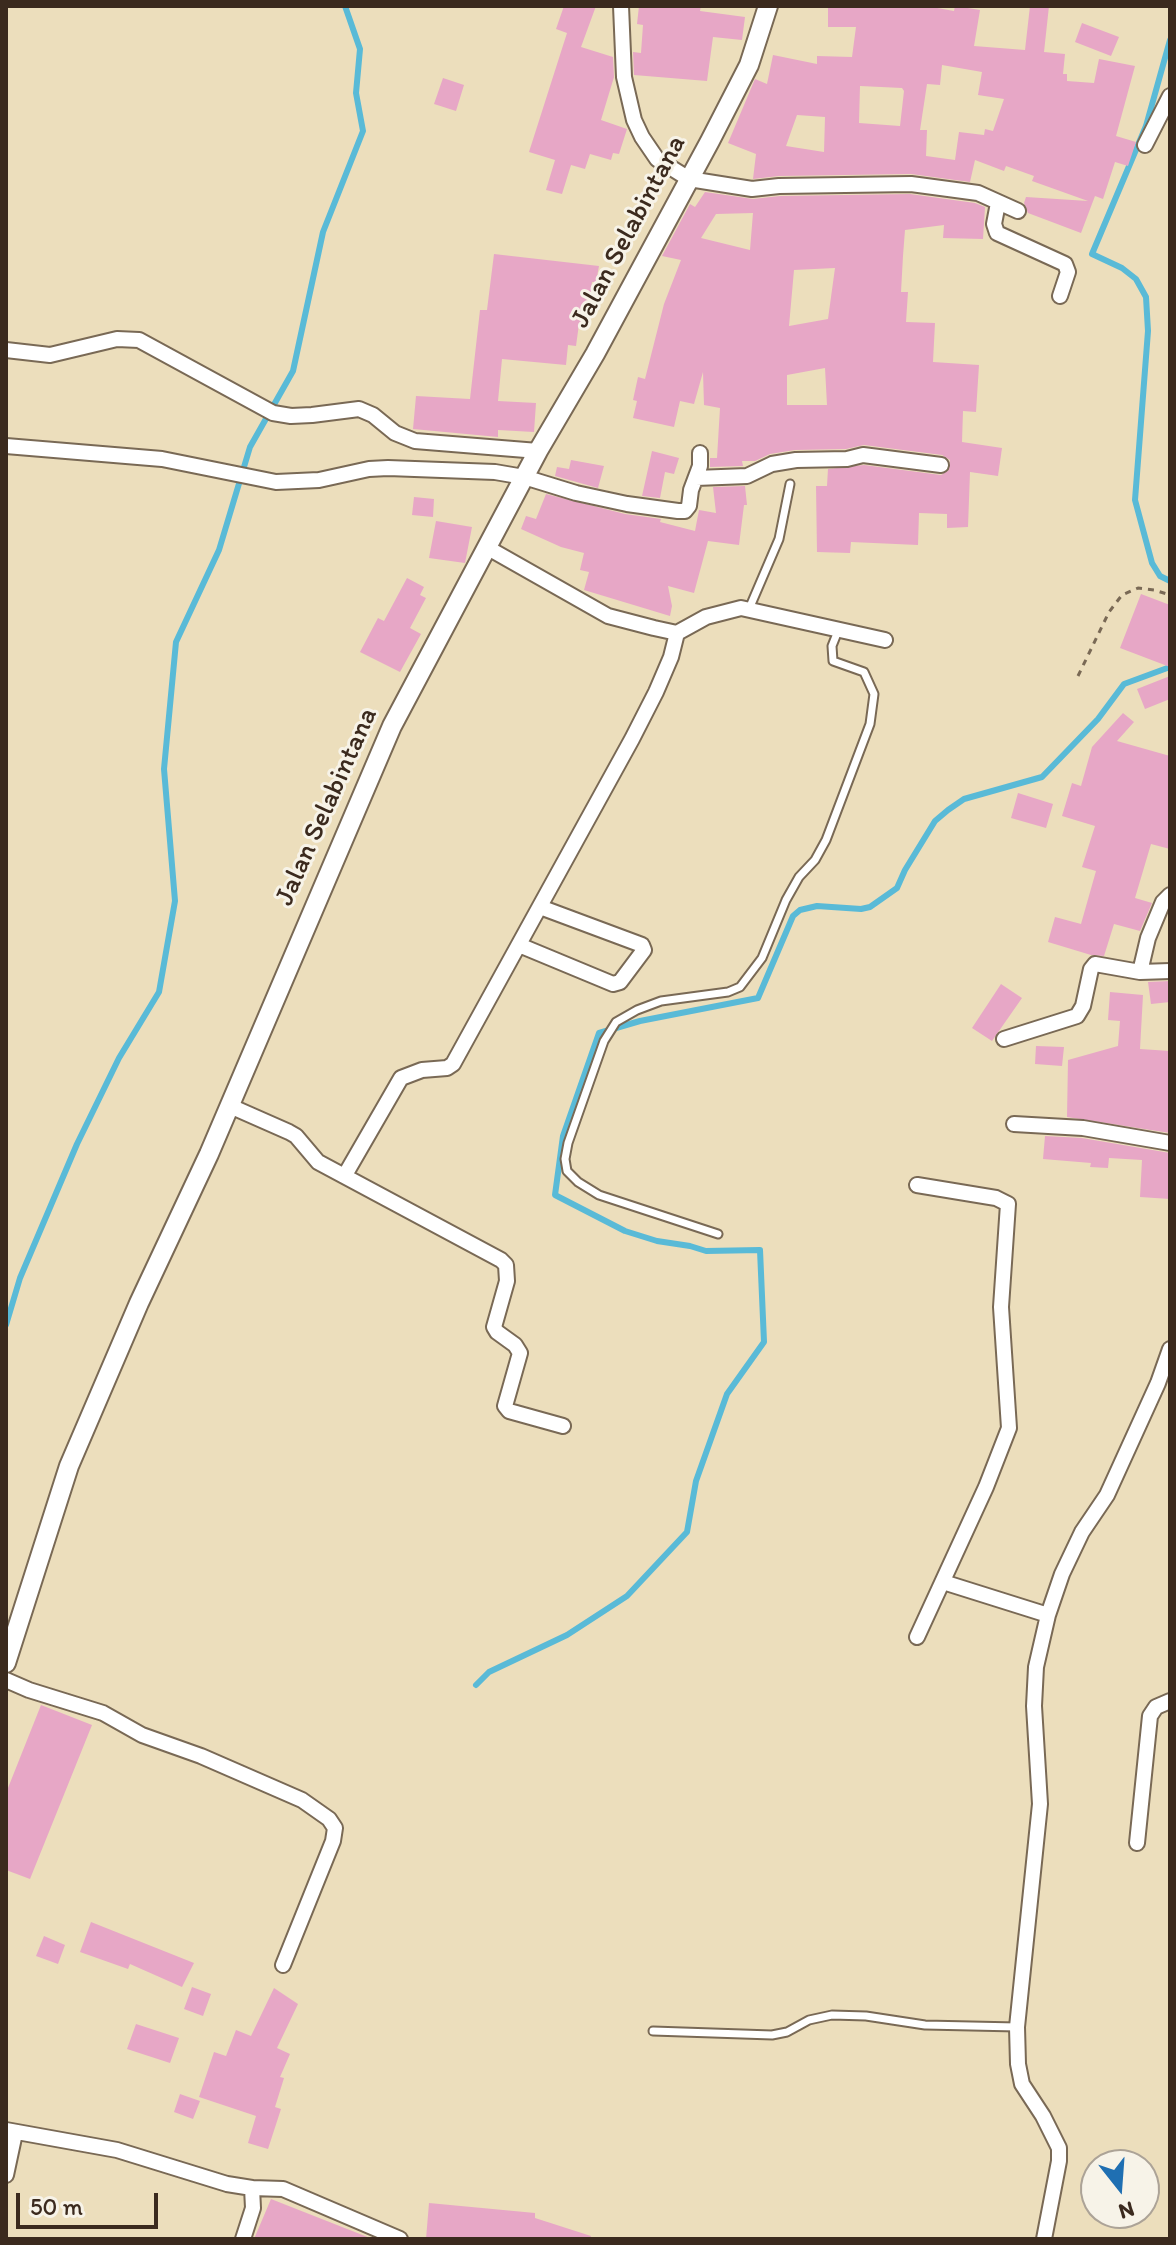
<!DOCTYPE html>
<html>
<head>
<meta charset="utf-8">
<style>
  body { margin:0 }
  #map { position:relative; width:1176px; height:2245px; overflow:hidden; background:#ecdebc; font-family:Itim,sans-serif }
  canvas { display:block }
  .frame { position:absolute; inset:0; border:8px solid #3b2a1e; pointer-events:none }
  .north { position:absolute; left:1080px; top:2149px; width:80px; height:80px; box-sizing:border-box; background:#f7f3e8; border:2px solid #aca397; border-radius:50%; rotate:163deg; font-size:22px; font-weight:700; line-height:32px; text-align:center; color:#3b2a1e }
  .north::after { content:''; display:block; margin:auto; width:28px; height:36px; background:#1f6fb2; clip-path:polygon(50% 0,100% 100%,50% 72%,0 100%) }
  .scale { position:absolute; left:16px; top:2193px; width:142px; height:36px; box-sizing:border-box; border:4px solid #3b2a1e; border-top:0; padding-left:10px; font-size:24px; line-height:28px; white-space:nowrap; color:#3b2a1e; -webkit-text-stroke:6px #f7f3e8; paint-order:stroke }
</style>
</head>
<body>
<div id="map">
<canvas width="1176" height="2245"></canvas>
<div class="frame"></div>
<div class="north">N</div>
<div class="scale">50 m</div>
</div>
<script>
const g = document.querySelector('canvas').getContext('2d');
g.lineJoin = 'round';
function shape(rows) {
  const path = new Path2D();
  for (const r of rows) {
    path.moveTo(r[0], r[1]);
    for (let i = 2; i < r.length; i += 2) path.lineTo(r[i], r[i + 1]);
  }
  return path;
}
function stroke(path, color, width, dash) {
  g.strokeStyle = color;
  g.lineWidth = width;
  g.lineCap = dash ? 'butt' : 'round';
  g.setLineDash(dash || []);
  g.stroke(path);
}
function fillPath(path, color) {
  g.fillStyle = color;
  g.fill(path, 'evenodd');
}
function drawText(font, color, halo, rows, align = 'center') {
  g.font = font + ' Itim,sans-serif';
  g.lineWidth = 6;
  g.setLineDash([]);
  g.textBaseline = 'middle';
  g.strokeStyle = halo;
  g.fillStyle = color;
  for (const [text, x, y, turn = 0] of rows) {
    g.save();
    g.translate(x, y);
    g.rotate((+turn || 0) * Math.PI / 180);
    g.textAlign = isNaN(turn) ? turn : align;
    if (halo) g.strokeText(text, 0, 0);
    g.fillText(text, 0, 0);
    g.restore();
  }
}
stroke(shape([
  [1170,40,1146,126,1092,254,1122,268,1136,279,1146,297,1148,331,1135,500,1152,563,1160,576,1170,581],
  [6,1325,20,1278,77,1144,119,1058,159,992,175,901,164,769,176,642,219,550,250,447,293,371,323,232,363,131,356,93,360,49,345,6],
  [476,1685,489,1672,567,1635,627,1596,687,1532,696,1481,727,1394,764,1342,760,1250,706,1251,690,1246,657,1241,625,1231,555,1195,563,1136,599,1033,640,1021,758,998,793,916,800,910,817,906,861,909,870,907,897,888,905,870,935,821,948,810,964,799,1042,777,1098,719,1124,684,1170,667]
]), '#59bad7', 6);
fillPath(shape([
  [564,6,596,6,581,47,613,57,614,77,601,120,627,129,619,154,613,153,611,160,590,154,585,169,571,165,562,194,546,190,555,160,529,152,567,33,556,29],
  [639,6,701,6,700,11,745,17,742,40,713,37,707,81,634,75,633,52,641,53,643,25,637,24],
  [828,6,926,6,954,11,955,6,980,10,974,46,1025,50,1030,6,1049,6,1044,52,1065,54,1063,74,1067,74,1067,81,1094,83,1099,59,1135,66,1116,136,1136,142,1128,166,1115,162,1103,199,1095,196,1081,233,1028,213,1024,203,1026,197,1088,201,1032,181,1034,176,1006,166,1004,171,975,160,970,182,911,174,779,176,753,179,756,154,728,143,755,79,767,84,773,55,817,64,817,56,852,57,856,27,828,27],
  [942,65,982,72,978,95,1004,99,993,131,985,129,984,135,959,132,955,160,926,156,927,130,920,130,927,84,940,85],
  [860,86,902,88,904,91,900,126,859,123],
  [797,115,825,117,824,152,786,146],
  [1082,23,1119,37,1111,56,1075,42],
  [443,78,464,85,456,111,434,104],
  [705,192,753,199,780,196,910,194,975,203,985,207,983,239,943,238,944,225,905,230,903,256,901,292,908,292,906,322,935,323,933,362,979,365,976,412,963,411,962,442,1002,448,998,476,970,472,968,527,947,528,947,514,919,513,918,545,851,542,850,553,817,552,816,486,827,486,828,469,864,465,941,475,949,470,950,460,942,455,864,445,846,449,795,450,770,454,755,461,742,461,743,466,710,467,710,458,717,458,720,408,704,405,703,372,694,404,680,401,674,427,633,418,637,401,633,400,638,377,645,379,664,304,681,260,662,256,690,204,695,207],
  [753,213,750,250,701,238,716,214],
  [835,268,828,319,789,326,794,270],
  [825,368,827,405,787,405,787,375],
  [494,254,599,266,596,282,592,282,587,325,579,324,576,346,568,345,566,365,502,359,498,401,536,403,534,432,498,430,498,437,413,429,416,396,470,399,480,310,487,310],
  [652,451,679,458,674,474,665,472,660,498,642,496],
  [571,460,604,466,598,488,555,476,557,467,569,469],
  [745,486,747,505,744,505,739,545,708,541,694,593,668,586,672,606,670,616,584,590,589,572,580,570,584,553,561,547,521,529,526,516,536,519,546,494,625,514,661,519,660,522,695,531,699,510,716,513,713,487],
  [414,497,434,499,433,517,412,515],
  [436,521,472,527,465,563,429,558],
  [407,578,424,587,420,595,426,598,410,628,421,634,400,672,360,652,378,618,384,621],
  [1141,594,1170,605,1170,667,1120,648],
  [1170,676,1170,699,1145,709,1137,689],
  [1123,713,1134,722,1117,741,1170,756,1170,849,1151,844,1135,898,1152,903,1140,931,1114,924,1104,956,1091,955,1048,942,1055,917,1081,924,1096,871,1082,867,1095,826,1062,816,1072,783,1081,786,1092,747],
  [1018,793,1053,804,1046,828,1011,818],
  [1170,981,1170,1002,1151,1004,1148,982],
  [1001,984,1022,998,992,1041,972,1028],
  [1110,992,1143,995,1140,1049,1170,1051,1170,1133,1067,1117,1068,1060,1118,1046,1120,1021,1108,1020],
  [1036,1046,1064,1047,1062,1066,1035,1064],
  [1045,1136,1082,1138,1170,1153,1170,1199,1140,1197,1142,1160,1109,1158,1108,1168,1090,1167,1091,1163,1043,1159],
  [41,1705,92,1725,30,1879,6,1870,6,1793],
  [91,1922,194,1963,182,1987,130,1964,128,1969,80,1952],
  [44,1936,65,1945,58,1964,36,1956],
  [192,1987,211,1994,203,2016,184,2009],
  [274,1988,298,2004,277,2048,290,2054,280,2077,284,2078,275,2107,281,2109,268,2149,248,2143,256,2116,199,2097,214,2052,226,2056,236,2030,251,2036],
  [136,2024,179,2038,170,2063,127,2049],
  [180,2094,200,2101,193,2119,174,2112],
  [271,2199,370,2238,370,2239,254,2239],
  [429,2203,535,2213,535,2218,591,2236,590,2239,426,2239]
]), '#e7a7c6');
const service = shape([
  [749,609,779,539,790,484],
  [718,1234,599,1195,578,1182,567,1171,565,1159,568,1143,604,1041,616,1022,637,1010,661,1001,728,992,740,987,762,958,786,900,799,877,815,860,826,840,870,724,874,694,864,672,833,661,832,646,838,631],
  [653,2031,772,2035,787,2032,809,2020,832,2015,866,2016,925,2025,1017,2027]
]);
const minor = shape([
  [621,6,624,77,634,120,642,137,657,159,689,179,752,189,779,186,911,184,978,193,1018,211],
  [1145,145,1170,96],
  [998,203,994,224,997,233,1065,264,1068,272,1060,296],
  [6,350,50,355,117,339,139,340,273,413,291,416,312,415,359,409,373,415,395,433,415,441,538,451],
  [6,446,162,459,276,482,319,480,369,469,388,468,495,472,524,477,576,493,627,504,678,511,685,511,689,506,691,490,700,466,700,453],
  [696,478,747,476,772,464,796,460,847,459,863,455,941,465],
  [488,548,608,616,654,628,677,633,706,617,741,608,885,640],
  [519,945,613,984,620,982,644,950,642,945,540,907],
  [1140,972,1170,971],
  [1004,1039,1077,1016,1083,1006,1091,969,1095,964,1140,972,1148,938,1163,902,1170,895],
  [230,1106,289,1132,296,1136,318,1162,501,1260,506,1265,507,1281,494,1327,497,1332,515,1345,520,1353,505,1406,509,1411,563,1426],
  [1014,1124,1083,1128,1170,1143],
  [345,1175,401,1078,422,1070,447,1068,453,1064,632,739,656,692,671,657,677,633],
  [943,1582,1048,1615],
  [917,1637,986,1487,1009,1428,1001,1307,1008,1204,996,1198,917,1185],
  [6,1680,29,1690,103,1713,142,1735,201,1756,302,1800,329,1819,335,1828,333,1841,283,1965],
  [1137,1843,1150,1716,1156,1707,1170,1701],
  [6,2130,117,2150,227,2184,252,2188,253,2208,243,2239],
  [6,2175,15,2133],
  [252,2188,283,2189,400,2239],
  [1044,2239,1059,2161,1059,2148,1043,2116,1022,2084,1018,2064,1017,2027,1040,1804,1034,1706,1036,1667,1048,1615,1062,1574,1082,1532,1107,1495,1158,1383,1170,1349]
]);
const tertiary = shape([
  [6,1663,69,1466,139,1303,209,1154,392,726,538,451,595,354,710,141,749,65,768,6]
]);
stroke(service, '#796955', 11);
stroke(minor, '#796955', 18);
stroke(tertiary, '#796955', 22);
stroke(shape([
  [1078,676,1109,612,1122,595,1138,588,1154,590,1170,595]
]), '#796955', 3, [6, 6]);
stroke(service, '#fff', 7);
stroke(minor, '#fff', 14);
stroke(tertiary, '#fff', 18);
drawText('28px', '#3b2a1e', '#f7f3e8', [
  ["Jalan Selabintana",629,232,-62],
  ["Jalan Selabintana",327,807,-66]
]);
</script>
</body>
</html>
